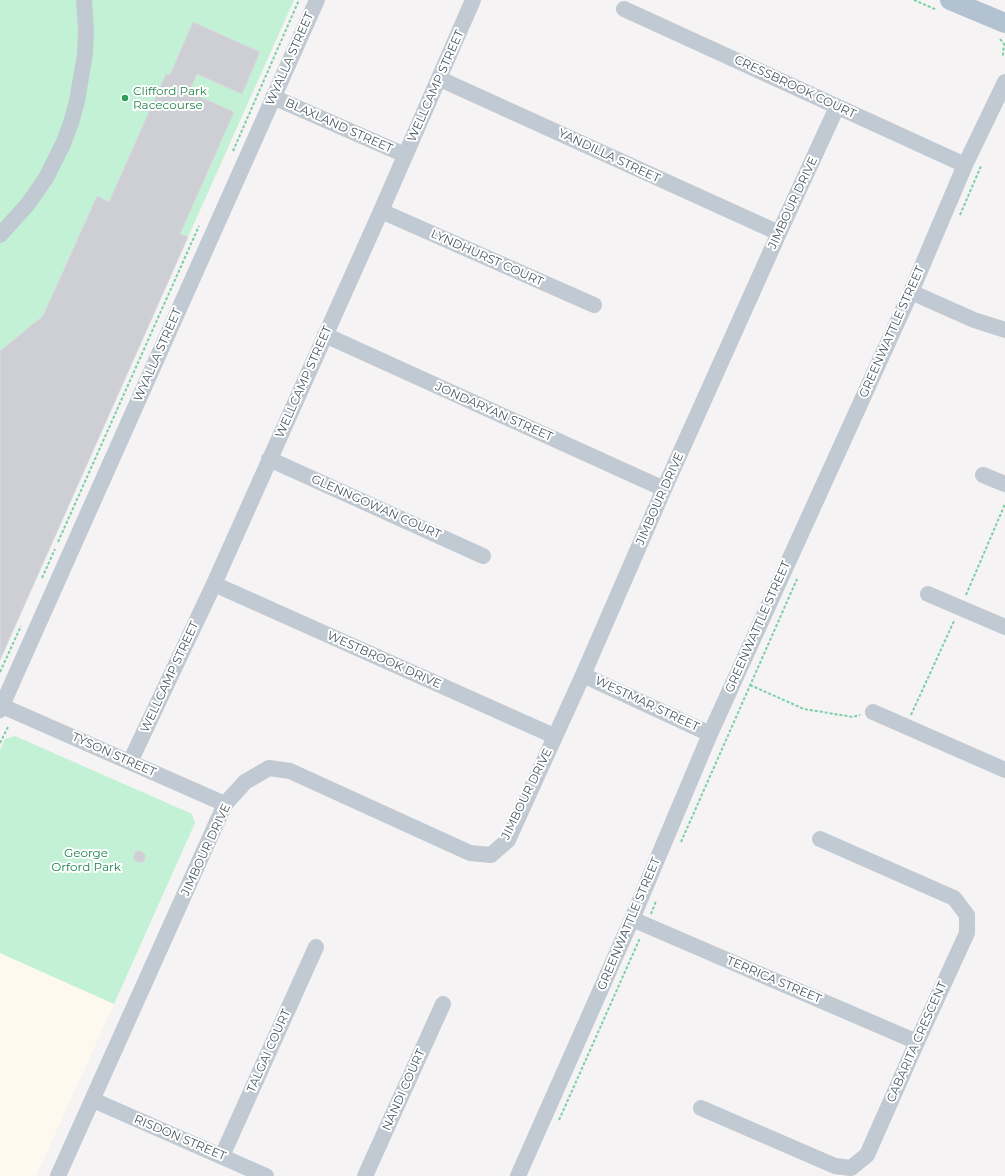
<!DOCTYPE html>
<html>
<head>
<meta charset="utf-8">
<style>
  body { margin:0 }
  canvas { display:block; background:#f5f3f3 }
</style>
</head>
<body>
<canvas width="1005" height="1176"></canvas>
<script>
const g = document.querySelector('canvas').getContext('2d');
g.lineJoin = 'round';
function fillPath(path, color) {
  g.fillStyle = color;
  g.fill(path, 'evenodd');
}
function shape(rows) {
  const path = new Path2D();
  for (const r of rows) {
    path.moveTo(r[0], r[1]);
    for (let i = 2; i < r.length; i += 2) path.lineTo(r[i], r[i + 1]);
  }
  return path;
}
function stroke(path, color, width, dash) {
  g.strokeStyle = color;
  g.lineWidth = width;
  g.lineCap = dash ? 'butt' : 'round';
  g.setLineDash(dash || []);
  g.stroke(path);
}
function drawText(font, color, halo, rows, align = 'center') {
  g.font = font + ' Montserrat,sans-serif';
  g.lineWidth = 4;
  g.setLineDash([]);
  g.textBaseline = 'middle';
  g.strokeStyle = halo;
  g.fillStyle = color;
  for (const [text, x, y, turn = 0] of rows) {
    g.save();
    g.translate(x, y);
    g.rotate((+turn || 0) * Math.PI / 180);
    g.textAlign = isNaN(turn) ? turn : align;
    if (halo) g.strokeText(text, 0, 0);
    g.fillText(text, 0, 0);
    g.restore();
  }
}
fillPath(shape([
  [0,953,114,1004,36,1176,0,1176]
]), '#fdf9ef');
fillPath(shape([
  [0,0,294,0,188,237,97,196,43,316,0,351],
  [15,736,192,814,195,823,114,1004,0,953,0,750,5,739]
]), '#c3f1d5');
const building = shape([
  [193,22,260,52,242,94,197,74,189,92,234,112,180,234,188,237,0,660,0,351,43,316,97,196,109,202,166,74,170,75,193,22],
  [136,851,141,851,146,856,143,862,137,862,133,858,136,851]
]);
fillPath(building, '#cdcfd5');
stroke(building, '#d7d9de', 1);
stroke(shape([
  [914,0,937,10],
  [1000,39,1004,44,1003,55,1005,56],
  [233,151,299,0],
  [960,215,981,166],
  [58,542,199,226],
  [42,578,55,549],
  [966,595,1005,504],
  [0,672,21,626],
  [750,685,804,709,853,717,860,715],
  [911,715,954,621],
  [0,743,8,727],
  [681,842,797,579],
  [651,914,656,901],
  [559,1120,640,938]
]), '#7ad0a6', 2, [3, 2]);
stroke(shape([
  [624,9,965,165],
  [440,79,779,233],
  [273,97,405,155],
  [381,211,594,305],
  [0,235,28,204,46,178,63,144,71,123,77,101,85,54,86,31,84,0],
  [911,292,974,320,1005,330],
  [325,335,664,489],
  [269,459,483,556],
  [983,475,1005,484],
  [214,584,554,736],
  [928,594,1005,627],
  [583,675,710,734],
  [2,706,225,804],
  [0,710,317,0],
  [873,712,1005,770],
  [130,762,214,584,381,211,473,0],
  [632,919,917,1042],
  [93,1100,266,1176],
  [701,1108,835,1166,851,1168,867,1155,917,1042,967,933,967,915,954,898,820,839],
  [222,1156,316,947],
  [58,1176,225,804,245,782,269,768,290,771,470,853,491,855,508,840,583,675,664,489,779,233,837,107],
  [365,1176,443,1004],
  [518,1176,632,919,710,734,911,292,965,165,1005,82]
]), '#c1cad2', 16);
stroke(shape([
  [950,0,1005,23]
]), '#b3c2d1', 20);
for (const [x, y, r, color] of [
  [125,98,4,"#2e9e5b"]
]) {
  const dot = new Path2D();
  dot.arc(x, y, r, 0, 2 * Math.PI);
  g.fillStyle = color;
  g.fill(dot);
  stroke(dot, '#fff', 1.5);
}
drawText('12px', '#4a5661', '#fff', [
  ["WYALLA STREET",290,59,-66],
  ["WELLCAMP STREET",436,86,-66],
  ["CRESSBROOK COURT",795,87,25],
  ["BLAXLAND STREET",339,126,24],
  ["YANDILLA STREET",609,156,25],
  ["JIMBOUR DRIVE",793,203,-65],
  ["LYNDHURST COURT",487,258,24],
  ["GREENWATTLE STREET",892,332,-66],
  ["WYALLA STREET",158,355,-66],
  ["WELLCAMP STREET",304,382,-66],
  ["JONDARYAN STREET",494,412,24],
  ["JIMBOUR DRIVE",660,499,-66],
  ["GLENNGOWAN COURT",376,507,24],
  ["GREENWATTLE STREET",758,627,-66],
  ["WESTBROOK DRIVE",384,660,24],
  ["WELLCAMP STREET",170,677,-65],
  ["WESTMAR STREET",647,704,25],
  ["TYSON STREET",114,755,24],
  ["JIMBOUR DRIVE",527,794,-64],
  ["JIMBOUR DRIVE",206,850,-65],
  ["GREENWATTLE STREET",629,924,-67],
  ["TERRICA STREET",774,980,23],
  ["CABARITA CRESCENT",917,1042,-66],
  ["TALGAI COURT",269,1051,-66],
  ["NANDI COURT",404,1090,-66],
  ["RISDON STREET",180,1138,23]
]);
drawText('12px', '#27864d', '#fff', [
  ["Clifford Park",133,91],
  ["Racecourse",133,105]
], 'left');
drawText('12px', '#17864f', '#fff', [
  ["George",86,853],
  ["Orford Park",86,867]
]);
</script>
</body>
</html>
